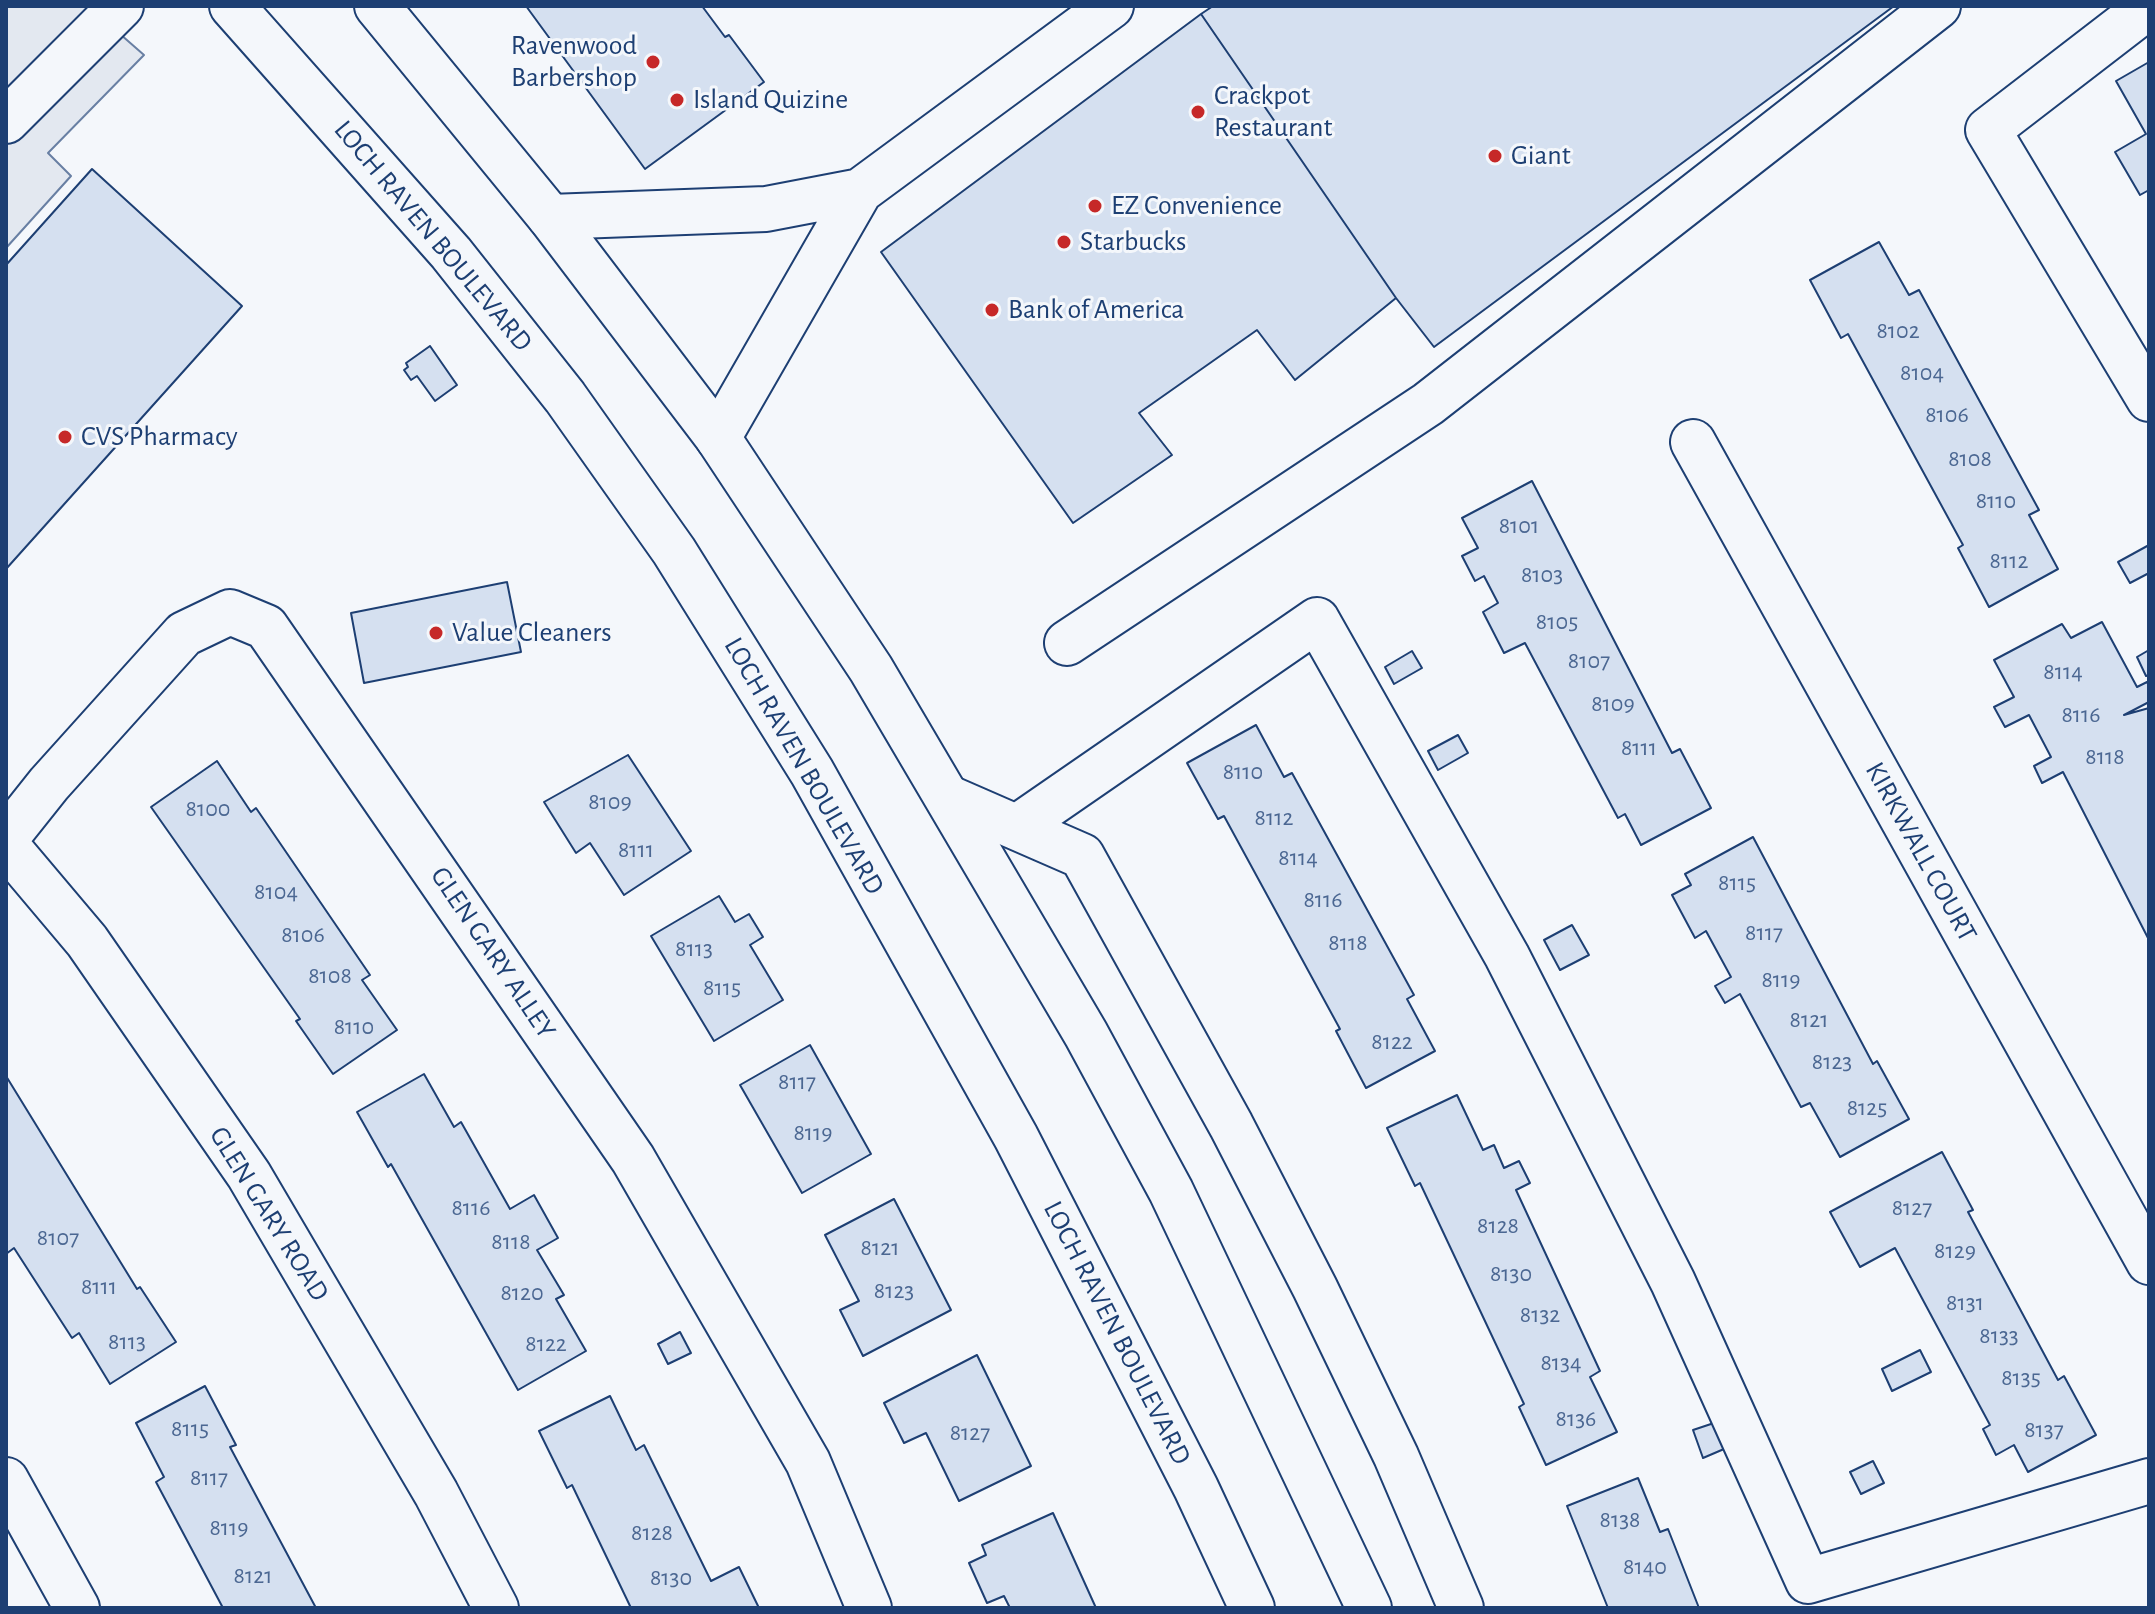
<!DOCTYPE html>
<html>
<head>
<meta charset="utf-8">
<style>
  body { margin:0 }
  #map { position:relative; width:2155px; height:1614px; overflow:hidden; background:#f4f7fb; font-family:"Alegreya Sans",sans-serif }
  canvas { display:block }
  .frame { position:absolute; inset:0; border:8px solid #1d3f73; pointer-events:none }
</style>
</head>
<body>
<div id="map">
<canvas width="2155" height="1614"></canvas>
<div class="frame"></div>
</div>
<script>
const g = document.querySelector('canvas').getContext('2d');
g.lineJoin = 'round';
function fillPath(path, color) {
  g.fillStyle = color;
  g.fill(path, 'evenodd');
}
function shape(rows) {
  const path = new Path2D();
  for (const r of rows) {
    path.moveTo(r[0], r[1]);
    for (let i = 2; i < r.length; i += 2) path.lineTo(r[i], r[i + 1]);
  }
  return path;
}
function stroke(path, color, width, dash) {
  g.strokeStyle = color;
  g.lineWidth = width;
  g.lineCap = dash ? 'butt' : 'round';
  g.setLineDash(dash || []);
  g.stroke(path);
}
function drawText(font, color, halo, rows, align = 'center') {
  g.font = font + ' "Alegreya Sans",sans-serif';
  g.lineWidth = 6;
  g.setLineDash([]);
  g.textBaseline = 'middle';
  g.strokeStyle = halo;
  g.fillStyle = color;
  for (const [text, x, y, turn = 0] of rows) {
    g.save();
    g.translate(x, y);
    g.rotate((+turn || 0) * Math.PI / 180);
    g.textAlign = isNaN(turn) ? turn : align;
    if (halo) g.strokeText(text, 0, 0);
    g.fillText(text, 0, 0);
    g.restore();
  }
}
const parking = shape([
  [6,6,88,6,144,55,48,153,71,176,6,248,6,6]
]);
fillPath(parking, '#e3e8f0');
stroke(parking, '#687fa3', 2);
const building = shape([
  [526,6,702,6,725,37,729,35,764,82,645,169,526,6],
  [1213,6,1894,6,1434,347,1396,298,1201,14,1213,6],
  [1201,14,1396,298,1295,380,1257,330,1139,413,1172,455,1073,523,881,252,1201,14],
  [2149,62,2149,190,2140,195,2115,152,2146,134,2116,81,2149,62],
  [92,169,242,306,6,569,6,265,92,169],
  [1879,242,1909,295,1919,290,2039,510,2029,515,2058,569,1989,607,1958,548,1963,545,1848,334,1841,338,1810,280,1879,242],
  [430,346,457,385,435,401,417,376,411,380,404,370,408,367,406,363,430,346],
  [1532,481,1672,753,1680,749,1711,808,1641,845,1625,814,1618,818,1525,643,1504,653,1483,612,1498,603,1484,576,1475,581,1462,556,1478,548,1462,518,1532,481],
  [2149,545,2149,573,2130,583,2118,562,2149,545],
  [507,582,521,652,364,683,351,613,507,582],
  [2102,622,2137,687,2147,682,2149,686,2149,702,2124,715,2149,708,2149,940,2063,772,2042,783,2034,766,2051,757,2029,715,2005,727,1994,707,2014,697,1994,660,2062,624,2071,638,2102,622],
  [2149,650,2149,675,2146,676,2137,657,2149,650],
  [1412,651,1422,668,1394,684,1385,667,1412,651],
  [1256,725,1284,777,1292,773,1414,995,1407,999,1435,1051,1366,1088,1336,1031,1340,1029,1224,816,1218,819,1187,763,1256,725],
  [1458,735,1468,753,1438,770,1428,751,1458,735],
  [628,755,691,851,624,895,590,843,576,853,544,802,628,755],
  [217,761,251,812,256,808,370,975,362,980,397,1030,333,1074,296,1021,300,1019,151,807,217,761],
  [1753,837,1873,1064,1877,1061,1909,1119,1840,1157,1810,1103,1801,1107,1740,994,1725,1003,1715,986,1731,977,1706,931,1695,938,1672,895,1691,885,1685,874,1753,837],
  [719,896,735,922,749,914,763,937,750,945,783,1000,714,1041,651,936,719,896],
  [1572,925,1589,955,1560,970,1544,940,1572,925],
  [810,1045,871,1154,802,1193,740,1085,810,1045],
  [424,1074,454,1127,461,1122,510,1209,534,1195,558,1238,537,1250,564,1295,556,1299,586,1351,518,1390,391,1164,388,1167,357,1112,424,1074],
  [6,1076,137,1289,140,1287,176,1342,110,1384,79,1333,72,1338,14,1248,6,1254,6,1076],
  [1457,1095,1483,1150,1494,1145,1504,1168,1519,1161,1530,1183,1516,1190,1600,1371,1590,1377,1617,1432,1546,1465,1519,1407,1524,1404,1420,1183,1415,1186,1387,1128,1457,1095],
  [1942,1152,1973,1210,1968,1212,2058,1380,2064,1376,2096,1435,2028,1472,2014,1445,1996,1455,1983,1429,1990,1425,1895,1248,1860,1267,1830,1212,1942,1152],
  [894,1199,951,1310,863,1356,840,1310,859,1301,825,1235,894,1199],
  [680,1332,691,1353,668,1364,658,1344,680,1332],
  [1920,1350,1931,1372,1892,1391,1882,1369,1920,1350],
  [977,1355,1031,1466,959,1501,926,1433,904,1443,884,1403,977,1355],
  [205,1386,236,1445,230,1447,316,1608,223,1608,156,1482,164,1477,136,1423,205,1386],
  [610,1396,636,1450,644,1445,711,1581,739,1567,759,1608,631,1608,572,1485,567,1488,539,1431,610,1396],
  [1714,1423,1724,1449,1703,1458,1693,1430,1714,1423],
  [1873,1461,1884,1483,1861,1494,1850,1472,1873,1461],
  [1638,1478,1660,1532,1668,1529,1699,1608,1608,1608,1567,1506,1638,1478],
  [1053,1513,1096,1608,1010,1608,1004,1596,987,1603,969,1563,986,1555,982,1545,1053,1513]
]);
fillPath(building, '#d5e0f0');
stroke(building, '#1d3f73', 2);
const minor = shape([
  [2149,6,1988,130,2149,399],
  [6,121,121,6],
  [550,217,766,209,860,191],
  [718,438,860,191,1111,6],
  [1693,442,2149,1262],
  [1067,643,1428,404,1938,6],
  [949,798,1082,856,1231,1125,1315,1288,1396,1456,1461,1608],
  [1017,827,1317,620,1507,956,1673,1282,1808,1581,2149,1481],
  [6,838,49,784,184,634,230,612,266,627,633,1159,808,1462,869,1608],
  [6,845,87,941,249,1175,436,1493,496,1608],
  [6,1480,77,1608]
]);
const major = shape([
  [232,6,451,253,565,397,674,551,812,772,1016,1137,1196,1488,1252,1608],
  [377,6,550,217,718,438,871,669,1086,1034,1171,1191,1369,1608]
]);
stroke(minor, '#1d3f73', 48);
stroke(major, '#1d3f73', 48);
stroke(minor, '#f4f7fb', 44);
stroke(major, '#f4f7fb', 44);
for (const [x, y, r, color] of [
  [653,62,8,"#c62828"],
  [677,100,8,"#c62828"],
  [1198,112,8,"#c62828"],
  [1495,156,8,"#c62828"],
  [1095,206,8,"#c62828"],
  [1064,242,8,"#c62828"],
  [992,310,8,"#c62828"],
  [65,437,8,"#c62828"],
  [436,633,8,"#c62828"]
]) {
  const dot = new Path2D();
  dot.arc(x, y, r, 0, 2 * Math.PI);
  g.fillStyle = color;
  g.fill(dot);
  stroke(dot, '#f4f7fb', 3);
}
drawText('24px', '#4b6792', null, [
  ["8102",1898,331],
  ["8104",1922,373],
  ["8106",1947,415],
  ["8108",1970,459],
  ["8110",1996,501],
  ["8101",1519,526],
  ["8112",2009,561],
  ["8103",1542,575],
  ["8105",1557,622],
  ["8107",1589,661],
  ["8114",2063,672],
  ["8109",1613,704],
  ["8116",2081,715],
  ["8111",1639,748],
  ["8118",2105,757],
  ["8110",1243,772],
  ["8109",610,802],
  ["8100",208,809],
  ["8112",1274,818],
  ["8111",636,850],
  ["8114",1298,858],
  ["8115",1737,883],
  ["8104",276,892],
  ["8116",1323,900],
  ["8117",1764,933],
  ["8106",303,935],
  ["8118",1348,943],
  ["8113",694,949],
  ["8108",330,976],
  ["8119",1781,980],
  ["8115",722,988],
  ["8121",1809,1020],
  ["8110",354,1027],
  ["8122",1392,1042],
  ["8123",1832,1062],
  ["8117",797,1082],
  ["8125",1867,1108],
  ["8119",813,1133],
  ["8116",471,1208],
  ["8127",1912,1208],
  ["8128",1498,1226],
  ["8107",58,1238],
  ["8118",511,1242],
  ["8121",880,1248],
  ["8129",1955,1251],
  ["8130",1511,1274],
  ["8111",99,1287],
  ["8123",894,1291],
  ["8120",522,1293],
  ["8131",1965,1303],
  ["8132",1540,1315],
  ["8133",1999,1336],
  ["8113",127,1342],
  ["8122",546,1344],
  ["8134",1561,1363],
  ["8135",2021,1378],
  ["8136",1576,1419],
  ["8115",190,1429],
  ["8137",2044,1430],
  ["8127",970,1433],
  ["8117",209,1478],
  ["8138",1620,1520],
  ["8119",229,1528],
  ["8128",652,1533],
  ["8140",1645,1567],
  ["8121",253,1576],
  ["8130",671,1578]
]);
drawText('28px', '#1d3f73', '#f4f7fb', [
  ["Ravenwood",637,46,"right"],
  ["Barbershop",637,78,"right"],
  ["Crackpot",1214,96],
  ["Restaurant",1214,128],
  ["Island Quizine",693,100],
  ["Giant",1511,156],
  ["EZ Convenience",1111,206],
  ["Starbucks",1080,242],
  ["Bank of America",1008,310],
  ["CVS Pharmacy",81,437],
  ["Value Cleaners",452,633]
], 'left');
drawText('28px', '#1d3f73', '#f4f7fb', [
  ["LOCH RAVEN BOULEVARD",433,236,50],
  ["LOCH RAVEN BOULEVARD",804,766,60],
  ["KIRKWALL COURT",1921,852,61],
  ["GLEN GARY ALLEY",493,953,56],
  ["GLEN GARY ROAD",269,1214,58],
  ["LOCH RAVEN BOULEVARD",1117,1333,63]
]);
</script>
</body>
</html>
